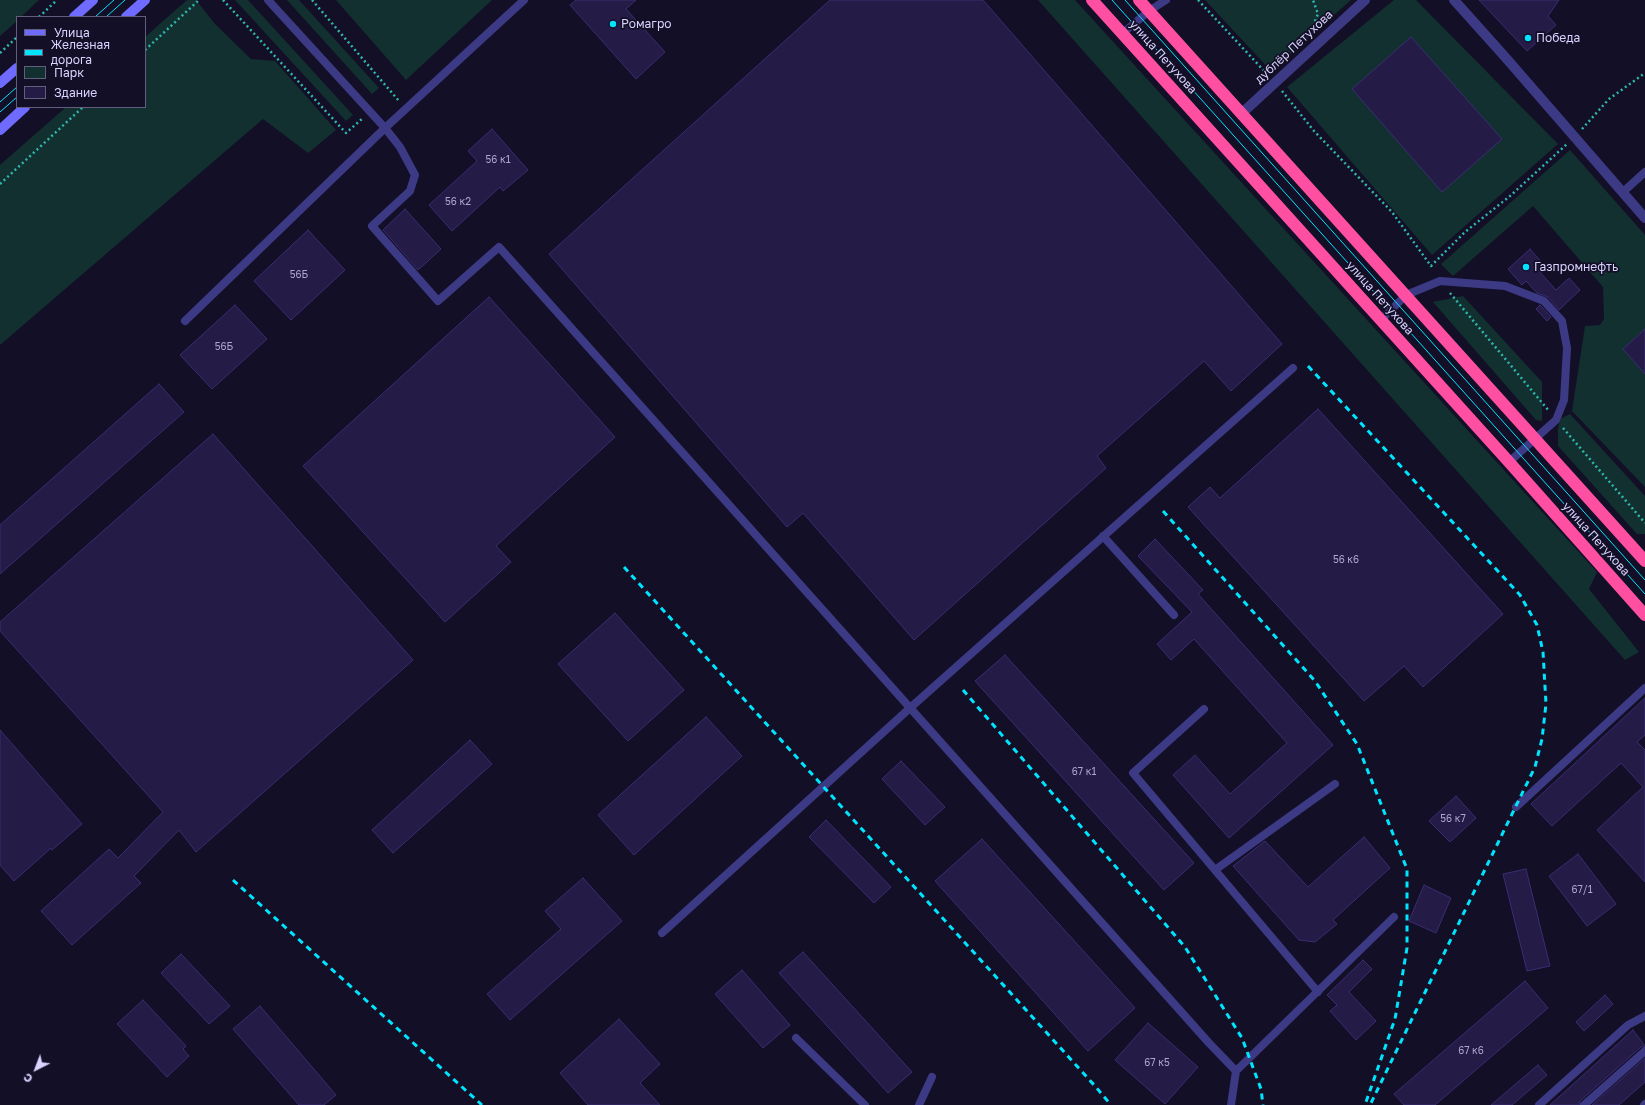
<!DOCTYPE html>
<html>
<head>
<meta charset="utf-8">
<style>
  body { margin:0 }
  #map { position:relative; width:1645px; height:1105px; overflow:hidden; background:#130f26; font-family:"Golos Text",sans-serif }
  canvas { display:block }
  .legend { position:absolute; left:16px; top:16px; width:130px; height:92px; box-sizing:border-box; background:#130f26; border:1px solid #625e7d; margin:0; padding:5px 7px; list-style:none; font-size:12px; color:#d9d4ff }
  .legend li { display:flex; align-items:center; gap:8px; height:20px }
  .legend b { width:20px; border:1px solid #625e7d }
  .north { position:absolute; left:16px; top:1049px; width:40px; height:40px; -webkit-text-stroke:3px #130f26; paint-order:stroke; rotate:222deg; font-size:11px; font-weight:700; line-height:16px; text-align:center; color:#d9d4ff }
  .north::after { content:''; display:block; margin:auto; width:14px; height:18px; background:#d9d4ff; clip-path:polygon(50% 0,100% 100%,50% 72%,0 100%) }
</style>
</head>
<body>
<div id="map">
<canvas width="1645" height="1105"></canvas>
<ul class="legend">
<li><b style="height:5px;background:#6f6bff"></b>Улица</li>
<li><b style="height:5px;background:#00e5ff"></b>Железная дорога</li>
<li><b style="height:11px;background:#12302f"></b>Парк</li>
<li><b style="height:11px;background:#241b47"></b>Здание</li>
</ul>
<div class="north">С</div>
</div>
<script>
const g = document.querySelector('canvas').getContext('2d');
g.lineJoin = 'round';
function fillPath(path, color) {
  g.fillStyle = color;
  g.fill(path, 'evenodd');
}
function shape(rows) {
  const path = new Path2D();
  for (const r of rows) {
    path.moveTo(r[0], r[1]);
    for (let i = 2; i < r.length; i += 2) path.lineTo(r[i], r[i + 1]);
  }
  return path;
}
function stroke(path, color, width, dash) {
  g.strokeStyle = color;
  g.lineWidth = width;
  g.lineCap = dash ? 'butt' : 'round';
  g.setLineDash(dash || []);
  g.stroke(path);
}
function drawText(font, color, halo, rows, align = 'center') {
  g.font = font + ' "Golos Text",sans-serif';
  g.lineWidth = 3.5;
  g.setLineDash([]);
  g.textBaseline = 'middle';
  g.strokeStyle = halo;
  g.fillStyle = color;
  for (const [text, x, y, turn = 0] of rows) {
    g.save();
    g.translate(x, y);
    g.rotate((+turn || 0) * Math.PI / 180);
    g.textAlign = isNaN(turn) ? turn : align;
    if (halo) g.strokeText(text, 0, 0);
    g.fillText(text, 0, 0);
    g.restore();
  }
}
fillPath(shape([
  [0,0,39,0,21,17,17,17,17,21,0,36],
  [187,0,196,0,215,24,251,59,275,61,336,130,308,153,263,119,0,345,0,165,66,107,145,107,145,37],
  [235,0,248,0,353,115,346,121],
  [287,0,299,0,379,88,372,94],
  [336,0,492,0,406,80],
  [1038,0,1075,0,1597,572,1589,589,1639,652,1625,660],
  [1205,0,1351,0,1271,71],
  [1394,0,1416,0,1558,144,1432,255,1287,87],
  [1570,150,1645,235,1645,487,1572,411,1585,326,1600,325,1604,319,1603,287,1533,206,1453,276,1441,264],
  [1463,296,1542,382,1542,421,1536,420,1433,302],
  [1570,414,1645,496,1645,534,1637,534,1558,446,1558,429,1560,419]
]), '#12302f');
const building = shape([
  [576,0,636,0,626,9,665,52,636,79,570,5,576,0],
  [830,0,983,0,1282,344,1231,391,1204,361,1097,456,1106,468,914,640,803,513,787,527,549,254,830,0],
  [1479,0,1559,0,1548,16,1556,25,1527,51,1479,0],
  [1411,37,1502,139,1442,192,1352,89,1411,37],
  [492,129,528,170,503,191,500,187,452,231,429,205,477,161,468,151,492,129],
  [405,209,441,249,418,270,383,230,405,209],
  [308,230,345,270,291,320,254,281,308,230],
  [1530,249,1544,265,1538,270,1556,290,1569,278,1580,290,1559,310,1548,297,1537,293,1526,281,1522,285,1508,269,1530,249],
  [489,297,615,437,496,546,511,562,445,622,303,466,489,297],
  [235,305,267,339,212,389,180,355,235,305],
  [1540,305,1551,317,1547,321,1536,309,1540,305],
  [1645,329,1645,374,1623,349,1645,329],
  [159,384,184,412,0,574,0,525,159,384],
  [1318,409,1503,614,1423,687,1404,666,1364,701,1188,507,1210,487,1220,498,1318,409],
  [213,434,413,660,196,852,179,830,134,876,141,883,72,945,41,911,109,849,118,858,163,812,0,631,0,622,213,434],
  [1155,539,1203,590,1198,594,1333,745,1229,838,1173,775,1195,755,1230,794,1287,743,1194,639,1171,660,1157,644,1192,612,1138,556,1155,539],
  [615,613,684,690,628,741,558,664,615,613],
  [1005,655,1194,863,1164,890,975,681,1005,655],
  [1645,698,1645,735,1637,742,1645,750,1645,882,1597,830,1643,787,1621,763,1552,826,1531,804,1645,698],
  [706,717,742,756,634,855,598,815,706,717],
  [0,730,82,824,52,850,51,848,14,881,0,865,0,730],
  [470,740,492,764,393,853,372,830,470,740],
  [901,761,945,807,925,825,882,779,901,761],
  [1456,796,1476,818,1450,842,1429,821,1456,796],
  [826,820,891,887,874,903,809,837,826,820],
  [1364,837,1390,868,1333,920,1337,924,1315,942,1299,940,1233,866,1265,841,1308,887,1364,837],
  [982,839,1135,1008,1088,1051,935,881,982,839],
  [1578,854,1616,904,1587,926,1549,876,1578,854],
  [1526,869,1550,966,1527,971,1503,874,1526,869],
  [583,878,622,921,510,1020,487,994,561,929,545,911,583,878],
  [1424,885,1451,898,1436,933,1409,921,1424,885],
  [803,952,912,1072,888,1093,779,973,803,952],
  [181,954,230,1006,209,1024,161,973,181,954],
  [1363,960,1372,969,1349,992,1376,1021,1356,1040,1330,1011,1337,1005,1327,995,1363,960],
  [742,970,790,1025,763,1048,715,994,742,970],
  [1525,981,1548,1008,1435,1105,1404,1105,1394,1094,1525,981],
  [1605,995,1613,1004,1584,1031,1576,1022,1605,995],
  [143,1000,186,1046,183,1049,189,1056,167,1077,117,1024,143,1000],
  [260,1006,336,1095,324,1105,299,1105,233,1029,260,1006],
  [619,1019,660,1064,640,1083,660,1105,588,1105,560,1073,619,1019],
  [1148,1023,1198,1067,1165,1104,1115,1060,1148,1023],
  [1633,1030,1645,1046,1641,1047,1580,1101,1579,1105,1550,1105,1633,1030],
  [1645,1058,1645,1082,1619,1105,1592,1105,1645,1058],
  [1538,1065,1547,1075,1512,1105,1491,1105,1538,1065]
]);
fillPath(building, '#241b47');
stroke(building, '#3b2d73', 1);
stroke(shape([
  [223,0,346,133,363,118],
  [312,0,399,101],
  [1198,0,1267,74],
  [39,17,57,0],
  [1309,35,1318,14,1313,0],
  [145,50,199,0],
  [0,53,17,37],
  [1282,91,1314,131,1392,212,1431,266,1465,232,1510,196,1567,144],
  [1582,129,1609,99,1645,73],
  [0,184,83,107],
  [1450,293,1549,411],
  [1563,428,1645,523]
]), '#2fb8b0', 2.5, [2, 3]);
stroke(shape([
  [524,0,385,128,400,147,415,175,410,191,372,226,438,301,499,247,1209,1043,1236,1071,1394,917],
  [1123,33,1149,11,1166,0],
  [1623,192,1645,172],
  [1381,320,1406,295,1440,281,1505,286,1544,301,1562,321,1567,348,1564,400,1556,420,1509,462],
  [185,321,385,128,268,0],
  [1103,536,1174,615],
  [1204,709,1133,773,1318,992],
  [1516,807,1645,688],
  [1215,870,1335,784],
  [662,933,910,708,1293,368],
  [796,1038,865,1105],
  [919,1105,932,1077],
  [1231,1105,1236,1071],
  [1539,1105,1628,1025,1645,1016],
  [1584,1105,1645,1051],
  [1644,1105,1645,1104]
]), '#3d3a85', 8);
stroke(shape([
  [1454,0,1506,58,1645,218],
  [1241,114,1365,0]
]), '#3d3a85', 10);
stroke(shape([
  [74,17,93,0],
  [126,17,145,0],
  [0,83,17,68],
  [0,130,25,107]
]), '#6f6bff', 10);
stroke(shape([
  [1092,0,1509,462,1645,615],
  [1139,0,1645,561]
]), '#ff4fa3', 12);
stroke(shape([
  [1112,0,1645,594],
  [1125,0,1645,580],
  [95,17,114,0],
  [106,17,125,0],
  [0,102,17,87],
  [0,112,17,97]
]), '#00e5ff', 1);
stroke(shape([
  [1308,366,1520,595,1537,625,1543,652,1546,704,1542,739,1535,767,1370,1105],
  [1163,511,1315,681,1357,744,1407,869,1407,948,1395,1019,1366,1102],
  [624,567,1095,1086,1111,1105],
  [963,690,1185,947,1242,1038,1261,1089,1263,1105],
  [233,880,482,1105]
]), '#00e5ff', 3, [6, 5]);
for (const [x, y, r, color] of [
  [613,24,4,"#00e5ff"],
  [1528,38,4,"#00e5ff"],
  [1526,267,4,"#00e5ff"]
]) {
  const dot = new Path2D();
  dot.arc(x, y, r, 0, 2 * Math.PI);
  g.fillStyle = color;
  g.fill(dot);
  stroke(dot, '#130f26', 1.5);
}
drawText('10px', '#aca6d1', null, [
  ["56 к1",498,160],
  ["56 к2",458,202],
  ["56Б",299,275],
  ["56Б",224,347],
  ["56 к6",1346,560],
  ["67 к1",1084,772],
  ["56 к7",1453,819],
  ["67/1",1582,890],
  ["67 к6",1471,1051],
  ["67 к5",1157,1063]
]);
drawText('12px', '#d9d4ff', '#130f26', [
  ["Ромагро",621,24],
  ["Победа",1536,38],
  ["Газпромнефть",1534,267]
], 'left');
drawText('12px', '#d9d4ff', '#130f26', [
  ["дублёр Петухова",1294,47,-43],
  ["улица Петухова",1163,57,48],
  ["улица Петухова",1380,298,48],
  ["улица Петухова",1596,539,48]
]);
</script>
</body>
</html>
